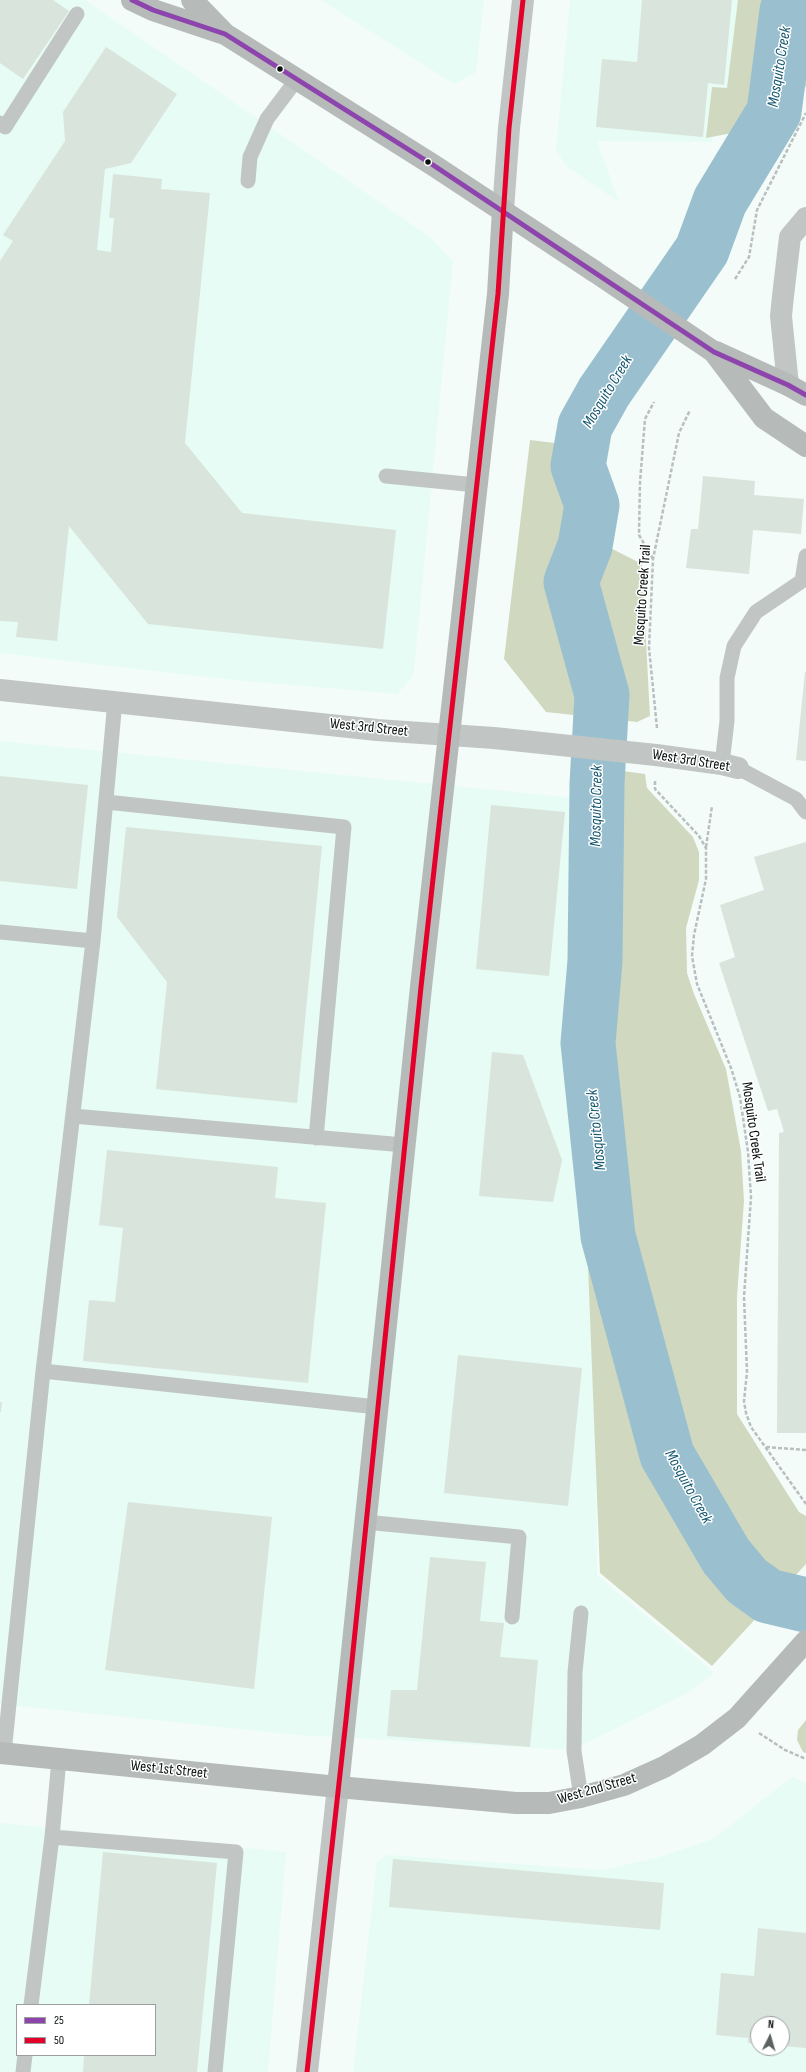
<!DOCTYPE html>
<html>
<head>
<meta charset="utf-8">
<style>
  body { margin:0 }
  #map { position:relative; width:806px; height:2072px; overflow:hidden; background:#f4fcf9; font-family:"Sofia Sans Condensed",sans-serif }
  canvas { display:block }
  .legend { position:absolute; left:16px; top:2004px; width:140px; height:52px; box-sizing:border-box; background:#fff; border:1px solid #9c9f9f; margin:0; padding:5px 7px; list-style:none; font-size:12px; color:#08100e }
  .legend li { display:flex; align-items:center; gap:8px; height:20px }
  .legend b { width:20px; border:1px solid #9c9f9f }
  .north { position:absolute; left:750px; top:2016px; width:40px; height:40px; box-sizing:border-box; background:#fff; border:1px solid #9c9f9f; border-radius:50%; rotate:5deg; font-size:11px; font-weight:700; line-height:16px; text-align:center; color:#08100e }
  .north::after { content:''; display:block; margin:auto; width:14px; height:18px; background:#5b6360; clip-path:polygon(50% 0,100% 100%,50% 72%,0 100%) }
</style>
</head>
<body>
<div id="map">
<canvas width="806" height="2072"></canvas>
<ul class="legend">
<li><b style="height:5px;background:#8e44ad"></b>25</li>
<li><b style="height:5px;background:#e4002b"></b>50</li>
</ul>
<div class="north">N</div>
</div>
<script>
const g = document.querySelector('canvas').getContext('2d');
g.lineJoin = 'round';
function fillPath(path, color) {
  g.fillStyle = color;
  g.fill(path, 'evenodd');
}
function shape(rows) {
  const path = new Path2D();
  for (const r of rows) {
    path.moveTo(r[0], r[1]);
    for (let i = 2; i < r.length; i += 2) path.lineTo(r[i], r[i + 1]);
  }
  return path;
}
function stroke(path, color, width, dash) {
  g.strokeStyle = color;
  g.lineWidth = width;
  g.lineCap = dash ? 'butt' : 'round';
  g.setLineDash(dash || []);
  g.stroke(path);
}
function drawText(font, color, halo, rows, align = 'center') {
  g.font = font + ' "Sofia Sans Condensed",sans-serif';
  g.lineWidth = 3;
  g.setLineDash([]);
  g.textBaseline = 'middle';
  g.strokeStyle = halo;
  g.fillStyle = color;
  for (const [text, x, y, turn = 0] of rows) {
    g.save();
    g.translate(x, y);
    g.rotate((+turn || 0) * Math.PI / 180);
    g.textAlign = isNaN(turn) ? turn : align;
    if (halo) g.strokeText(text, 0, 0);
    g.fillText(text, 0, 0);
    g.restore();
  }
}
fillPath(shape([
  [0,0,85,0,430,237,453,261,414,671,412,678,397,694,224,679,0,653],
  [321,0,484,0,476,72,454,84],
  [570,0,746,0,733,90,718,94,712,142,597,141,619,202,566,166,556,150],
  [0,741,575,798,568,992,595,1279,597,1575,714,1673,686,1694,572,1750,298,1735,0,1704],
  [792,1777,806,1783,806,2072,353,2072,377,1862,388,1855,603,1870,656,1858,713,1839],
  [758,2024,782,2024,782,2048,758,2048],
  [0,1823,286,1852,268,2072,0,2072],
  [17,2005,155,2005,155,2055,17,2055]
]), '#e6fcf5');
fillPath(shape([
  [738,0,806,0,806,86,785,123,706,138,712,87,727,88],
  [530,440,588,447,581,533,642,564,650,716,637,722,546,712,504,659],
  [577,765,645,774,647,788,693,837,699,852,699,880,686,928,687,973,694,994,726,1069,741,1151,744,1201,737,1296,737,1414,799,1512,806,1516,806,1564,712,1666,600,1573,578,1010],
  [806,1720,806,1753,803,1752,797,1740,798,1730]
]), '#d0d9bf');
stroke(shape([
  [790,0,787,11,774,112,720,201,702,250,604,392,585,426,578,466,592,505,585,546,571,582,602,695,597,784,595,961,588,1043,608,1236,667,1455,726,1556,747,1581,768,1596,806,1605]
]), '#9ac0cf', 55);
fillPath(shape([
  [0,0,53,0,69,11,23,79,0,63],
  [642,0,732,0,724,85,708,83,703,137,596,127,602,59,637,62],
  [106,47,177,94,131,163,105,169,97,250,111,252,114,218,109,218,113,174,162,179,161,189,210,193,185,443,242,513,396,530,383,649,148,624,69,526,57,641,16,637,18,622,0,621,0,261,13,241,3,235,65,141,63,112],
  [703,476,755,481,754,495,804,499,801,534,753,530,749,574,686,568,691,529,698,529],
  [805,672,806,672,806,761,796,760],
  [0,776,88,785,77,889,0,881],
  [491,805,565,812,549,976,476,969],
  [126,827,322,846,297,1103,156,1089,167,982,117,917],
  [806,842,806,1433,777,1433,779,1133,784,1132,777,1109,768,1111,719,963,735,957,720,905,764,890,754,857],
  [492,1052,523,1055,562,1160,553,1202,479,1196],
  [107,1150,278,1167,275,1198,326,1203,308,1383,83,1361,89,1300,115,1302,123,1228,99,1225],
  [458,1355,582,1368,568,1506,444,1493],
  [0,1402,2,1402,1,1412,0,1412],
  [128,1502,272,1517,254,1689,105,1670],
  [430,1557,486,1562,480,1621,504,1623,500,1657,538,1660,530,1747,387,1736,391,1690,417,1690],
  [103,1852,217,1863,197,2072,83,2072,84,2055,155,2055,155,2005,89,2005],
  [393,1859,664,1883,660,1930,389,1907],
  [758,1928,806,1933,806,2048,782,2046,782,2024,758,2024,758,2044,748,2043,748,2038,716,2035,721,1973,754,1976]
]), '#d9e4dc');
stroke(shape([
  [735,279,749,257,757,210,806,113],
  [653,559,639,535,640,482,645,419,654,402],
  [657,728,649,648,653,559,679,433,690,410],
  [655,781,655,789,699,836,706,848,706,879,694,935,692,956,697,984,731,1068,740,1097,748,1152,751,1197,744,1297,747,1372,744,1401,746,1413,751,1427,806,1504],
  [706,847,712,806],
  [766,1447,806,1450],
  [759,1733,785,1750,806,1759]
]), '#b9bebe', 2.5, [4, 2]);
stroke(shape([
  [0,123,5,127,77,14],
  [248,181,250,157,267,119,297,79],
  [386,476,476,485],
  [722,764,727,721,727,678,734,646,756,612,802,581,806,556],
  [738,768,796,799,806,812],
  [106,802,344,827,316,1138],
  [0,932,93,941],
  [73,1116,404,1145],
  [43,1371,377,1407],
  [365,1522,519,1537,512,1617],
  [581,1613,575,1672,574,1751,581,1797],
  [4,1753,43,1371,93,941,115,701],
  [52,1837,236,1852,215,2072],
  [31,2005,52,1837,59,1759],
  [23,2072,25,2055]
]), '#c1c6c5', 15);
stroke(shape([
  [788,385,781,316,783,296,790,237,806,218],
  [0,690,377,730,494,738,656,755,722,764,738,768]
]), '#c1c6c5', 22);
stroke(shape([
  [503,210,509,128,523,0],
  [307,2072,338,1787]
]), '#c1c6c5', 22);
stroke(shape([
  [132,0,153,10,225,34,433,165,594,271],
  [192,0,223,32],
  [714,352,764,418,806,446],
  [716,352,788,385,806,395],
  [0,1753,338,1787,516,1803,549,1803,581,1797,624,1785,664,1767,702,1745,737,1718,806,1641],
  [338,1787,421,987,498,294,503,210]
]), '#b6bbba', 22);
stroke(shape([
  [594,271,714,352]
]), '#b6bbba', 22);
stroke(shape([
  [132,0,153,10,225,34,433,165,714,352,788,385,806,395]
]), '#8e44ad', 5);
stroke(shape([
  [307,2072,346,1720,421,987,498,294,509,128,523,0]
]), '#e4002b', 5);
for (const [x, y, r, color] of [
  [280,69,3.5,"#08100e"],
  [428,162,3.5,"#08100e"]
]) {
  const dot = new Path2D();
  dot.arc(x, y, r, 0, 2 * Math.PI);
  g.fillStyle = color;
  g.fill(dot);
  stroke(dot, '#fff', 1.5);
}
drawText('15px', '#08100e', '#fff', [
  ["Mosquito Creek Trail",643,595,-86],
  ["West 3rd Street",369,728,6],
  ["West 3rd Street",691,761,9],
  ["Mosquito Creek Trail",753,1132,82],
  ["West 1st Street",169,1770,6],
  ["West 2nd Street",597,1789,-16]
]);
drawText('italic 16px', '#14566f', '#fff', [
  ["Mosquito Creek",780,67,-81],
  ["Mosquito Creek",608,392,-59],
  ["Mosquito Creek",597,806,-89],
  ["Mosquito Creek",597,1130,-96],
  ["Mosquito Creek",688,1487,61]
]);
</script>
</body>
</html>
